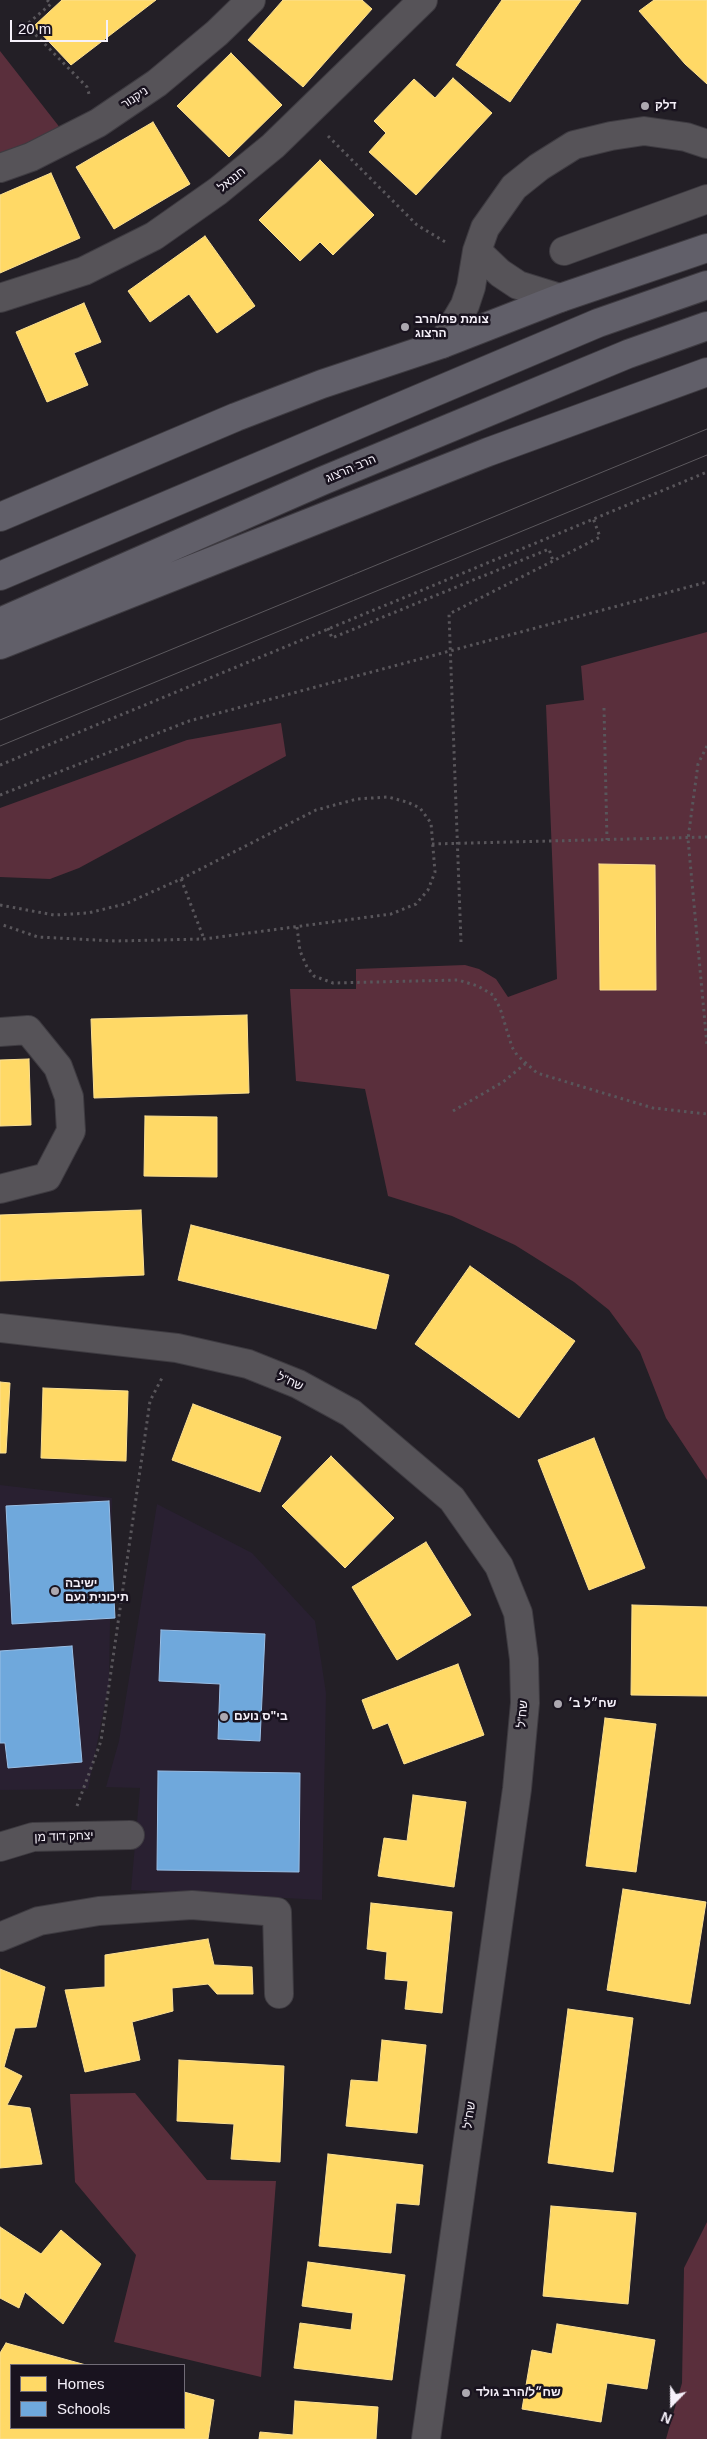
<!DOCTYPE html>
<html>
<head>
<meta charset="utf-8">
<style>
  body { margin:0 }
  #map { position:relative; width:707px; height:2439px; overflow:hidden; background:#231f26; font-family:Arial,sans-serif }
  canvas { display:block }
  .legend { position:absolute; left:10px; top:2364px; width:175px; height:65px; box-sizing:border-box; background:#19131f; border:1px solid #716c77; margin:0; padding:6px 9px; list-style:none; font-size:15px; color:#f6f1fa }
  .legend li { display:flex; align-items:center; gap:10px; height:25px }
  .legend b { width:25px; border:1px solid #716c77 }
  .north { position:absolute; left:647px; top:2379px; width:50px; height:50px; -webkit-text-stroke:4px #19131f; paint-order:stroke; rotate:202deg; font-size:14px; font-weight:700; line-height:20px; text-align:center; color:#f6f1fa }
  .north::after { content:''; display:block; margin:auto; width:18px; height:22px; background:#f6f1fa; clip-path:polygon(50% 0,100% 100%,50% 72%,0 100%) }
  .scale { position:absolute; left:10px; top:20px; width:98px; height:22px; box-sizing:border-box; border:2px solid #f6f1fa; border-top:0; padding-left:6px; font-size:15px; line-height:18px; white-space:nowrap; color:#f6f1fa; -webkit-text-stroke:4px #19131f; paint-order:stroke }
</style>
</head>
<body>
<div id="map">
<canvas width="707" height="2439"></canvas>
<ul class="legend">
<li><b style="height:14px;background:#ffd966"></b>Homes</li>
<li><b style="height:14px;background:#6fa8dc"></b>Schools</li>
</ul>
<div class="north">N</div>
<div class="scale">20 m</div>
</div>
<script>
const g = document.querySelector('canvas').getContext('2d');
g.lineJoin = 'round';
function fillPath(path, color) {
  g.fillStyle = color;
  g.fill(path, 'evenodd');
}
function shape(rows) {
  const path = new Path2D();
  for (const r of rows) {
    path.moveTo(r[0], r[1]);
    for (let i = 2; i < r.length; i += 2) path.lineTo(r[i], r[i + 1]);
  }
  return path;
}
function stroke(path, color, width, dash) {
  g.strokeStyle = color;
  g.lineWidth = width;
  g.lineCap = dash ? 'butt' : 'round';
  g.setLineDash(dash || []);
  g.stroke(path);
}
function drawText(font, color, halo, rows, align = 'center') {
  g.font = font + ' Arial,"Noto Sans Hebrew",sans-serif';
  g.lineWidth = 5;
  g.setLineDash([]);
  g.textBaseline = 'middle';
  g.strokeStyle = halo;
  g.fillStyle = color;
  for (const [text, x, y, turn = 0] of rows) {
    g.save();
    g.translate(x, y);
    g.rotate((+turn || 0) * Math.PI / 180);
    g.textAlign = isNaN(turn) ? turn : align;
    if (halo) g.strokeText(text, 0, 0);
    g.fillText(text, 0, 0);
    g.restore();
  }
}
fillPath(shape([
  [0,1485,112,1498,109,1684,88,1789,0,1790],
  [157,1504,252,1553,315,1621,326,1693,322,1900,131,1890,140,1788,106,1787,119,1741]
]), '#292031');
fillPath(shape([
  [0,51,61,129,0,155],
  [707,632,707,1480,666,1418,640,1352,609,1310,574,1282,515,1245,452,1216,388,1196,365,1089,296,1081,290,989,356,989,356,969,465,965,479,969,496,979,508,997,557,979,546,705,584,700,581,666],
  [281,723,286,756,79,868,50,879,0,877,0,808,187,740],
  [135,2093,207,2180,276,2181,261,2377,114,2342,136,2255,75,2182,70,2094],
  [707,2222,707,2439,666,2439,682,2383,684,2268]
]), '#5a2f3c');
const homes = shape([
  [62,0,156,0,71,65,34,26,62,0],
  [283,0,362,0,372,9,303,87,248,40,283,0],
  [502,0,581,0,510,102,456,65,502,0],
  [654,0,707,0,707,84,685,64,639,11,654,0],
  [231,53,282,105,229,157,177,106,231,53],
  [453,78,492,113,416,195,369,152,386,133,374,121,414,79,435,98,453,78],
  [153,122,190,184,114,229,76,167,153,122],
  [320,160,374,215,333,255,320,242,300,261,259,220,320,160],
  [51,173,80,238,0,273,0,195,51,173],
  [205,236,255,306,217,333,189,294,150,322,128,291,205,236],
  [84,303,101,342,74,353,88,385,47,402,16,332,84,303],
  [599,864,655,865,656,990,600,990,599,864],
  [247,1015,249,1093,94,1098,91,1019,247,1015],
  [29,1059,31,1125,0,1126,0,1060,29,1059],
  [145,1116,217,1117,217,1177,144,1176,145,1116],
  [141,1210,144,1275,0,1281,0,1215,141,1210],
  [191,1225,389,1275,376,1329,178,1280,191,1225],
  [470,1266,575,1341,519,1418,415,1344,470,1266],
  [0,1382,10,1383,6,1453,0,1453,0,1382],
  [43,1388,128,1391,126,1461,41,1458,43,1388],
  [193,1404,281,1437,260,1492,172,1460,193,1404],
  [594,1438,645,1568,589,1590,538,1460,594,1438],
  [331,1456,394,1518,345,1568,282,1506,331,1456],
  [426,1542,471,1615,397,1660,352,1587,426,1542],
  [632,1605,707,1607,707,1696,631,1695,632,1605],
  [458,1664,484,1735,404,1764,388,1723,373,1729,362,1700,458,1664],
  [605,1718,656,1724,636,1872,586,1866,605,1718],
  [413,1795,466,1802,454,1887,378,1876,384,1838,407,1841,413,1795],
  [623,1889,706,1902,690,2004,607,1990,623,1889],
  [371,1903,452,1912,442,2013,405,2009,408,1981,385,1979,387,1952,367,1949,371,1903],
  [208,1939,214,1965,252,1967,253,1994,217,1994,208,1984,172,1988,173,2011,132,2022,140,2060,85,2072,65,1990,105,1987,105,1955,208,1939],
  [0,1969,45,1987,36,2027,15,2028,4,2067,22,2076,7,2105,30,2108,42,2164,0,2168,0,1969],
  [568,2009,633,2018,613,2172,548,2163,568,2009],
  [382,2040,426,2045,417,2133,346,2126,351,2080,378,2082,382,2040],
  [179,2060,284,2066,280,2162,231,2159,234,2124,177,2121,179,2060],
  [328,2154,423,2165,419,2205,396,2203,391,2253,319,2246,328,2154],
  [551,2206,636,2213,628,2304,543,2296,551,2206],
  [0,2227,41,2254,61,2230,101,2264,63,2324,25,2292,19,2308,0,2298,0,2227],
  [308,2262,405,2275,392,2380,294,2368,300,2323,351,2330,353,2313,302,2306,308,2262],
  [557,2324,655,2340,647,2389,607,2383,601,2422,522,2409,532,2350,552,2354,557,2324],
  [6,2343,86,2365,11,2365,11,2428,184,2428,184,2392,214,2400,208,2439,0,2439,0,2353,6,2343],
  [295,2401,378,2407,376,2439,259,2439,260,2432,293,2435,295,2401]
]);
fillPath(homes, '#ffd966');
stroke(homes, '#fce092', 1);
const schools = shape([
  [109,1501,115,1618,12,1624,6,1506,109,1501],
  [161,1630,265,1634,260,1741,218,1739,220,1684,159,1681,161,1630],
  [72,1646,82,1762,8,1768,5,1743,0,1743,0,1651,72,1646],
  [158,1771,300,1773,299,1872,157,1870,158,1771]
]);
fillPath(schools, '#6fa8dc');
stroke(schools, '#98bee5', 1);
const minor = shape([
  [0,168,31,157,98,123,157,83,217,33,251,0],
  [477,251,500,273,518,285,560,298],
  [564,251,707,199],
  [0,298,84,271,154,236,218,191,273,146,423,0],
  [442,344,465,305,471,287,477,251,485,228,514,187,539,167,574,145,611,136,644,131,686,137,707,144],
  [0,1032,28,1030,58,1067,69,1097,71,1131,47,1177,0,1189],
  [0,1328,177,1348,248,1364,298,1384,351,1413,452,1499,499,1566,518,1613,524,1659,525,1703,517,1789,426,2439],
  [0,1847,33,1837,130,1835],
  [0,1937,39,1921,99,1911,192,1905,277,1912,279,1994]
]);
const major = shape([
  [0,517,236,417,322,384,442,344,560,298,707,248],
  [0,576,598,323,707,285],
  [0,622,322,481,628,354,707,326],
  [0,645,488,452,707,372]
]);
stroke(minor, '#3e3b41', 30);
stroke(major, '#3e3b41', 30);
stroke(shape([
  [47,0,51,4,26,25,87,87,89,94],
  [328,136,417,225,447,243],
  [328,628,332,638,549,549,553,561],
  [604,708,607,840],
  [707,746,698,764,688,839,707,1045],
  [0,765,707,472],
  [0,795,189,721,707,582],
  [432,844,707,837],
  [181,879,204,939],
  [0,905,54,915,88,913,125,904,181,879,316,810,357,799,388,797,407,802,420,808,431,823,435,872,428,890,416,904,391,914,204,939,115,941,38,937,0,924],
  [297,927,300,951,307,967,314,976,333,983,458,980,478,986,493,995,500,1008,512,1047,517,1055,537,1073,653,1108,707,1114],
  [461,942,449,614,600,537,593,518],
  [453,1111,503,1082,525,1064],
  [77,1806,101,1741,150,1401,163,1376]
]), '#59565b', 3, [2.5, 4]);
stroke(minor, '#565358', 28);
stroke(major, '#615f69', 28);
stroke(shape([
  [0,720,707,429],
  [0,746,707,455]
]), '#5c595e', 1);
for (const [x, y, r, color] of [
  [645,106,5,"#aca8b0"],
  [405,327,5,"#aca8b0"],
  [55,1591,5,"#aca8b0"],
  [558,1704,5,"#aca8b0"],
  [224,1717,5,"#aca8b0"],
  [466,2393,5,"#aca8b0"]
]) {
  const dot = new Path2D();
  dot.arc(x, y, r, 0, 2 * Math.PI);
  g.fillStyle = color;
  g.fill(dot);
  stroke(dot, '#19131f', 2);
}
drawText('12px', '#f6f1fa', '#19131f', [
  ["ניקנור",135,98,-34],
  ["חננאל",232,180,-39],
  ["הרב הרצוג",351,469,-23],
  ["שח\"ל",290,1382,24],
  ["שח\"ל",523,1714,-86],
  ["יצחק דוד מן",64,1837,-2],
  ["שח\"ל",470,2115,-82]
]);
drawText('bold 12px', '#f6f1fa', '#19131f', [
  ["דלק",655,106],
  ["צומת פת/הרב",415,320],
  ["הרצוג",415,334],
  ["ישיבה",65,1584],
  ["תיכונית נעם",65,1598],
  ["שח״ל ב׳",568,1704],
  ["בי\"ס נועם",234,1717],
  ["שח״ל/הרב גולד",476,2393]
], 'left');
</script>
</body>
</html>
